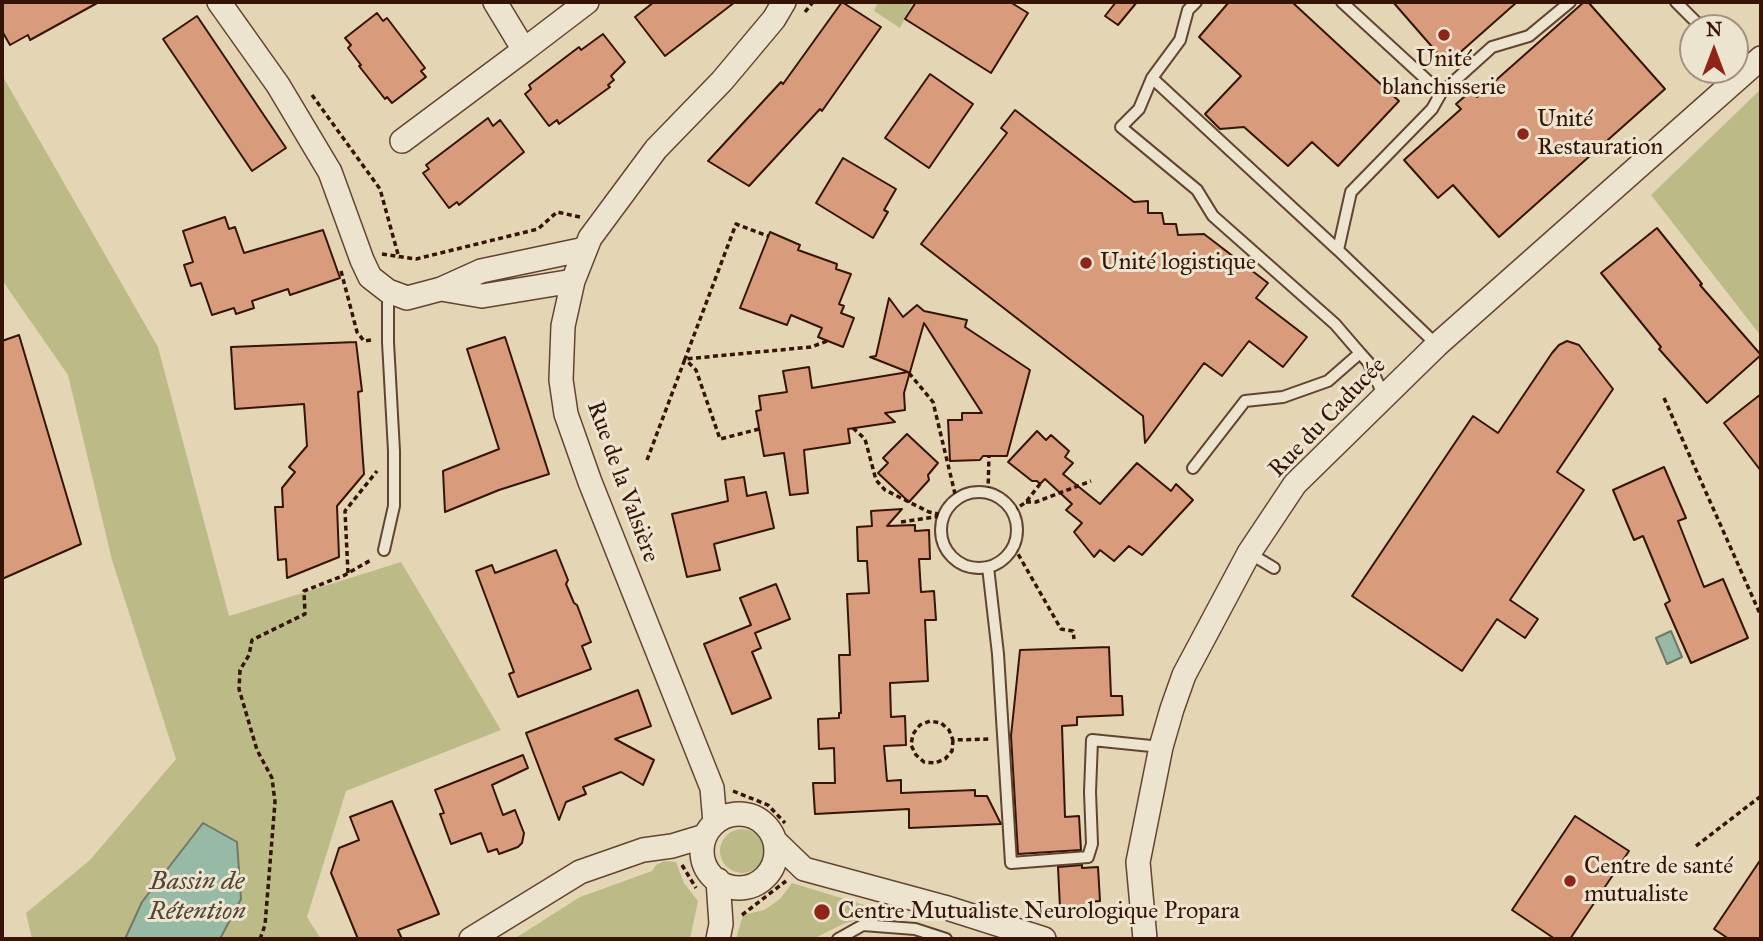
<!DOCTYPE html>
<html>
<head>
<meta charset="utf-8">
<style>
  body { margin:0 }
  #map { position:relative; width:1763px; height:941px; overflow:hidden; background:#e4d6b5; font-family:"IM FELL Great Primer",serif }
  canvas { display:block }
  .frame { position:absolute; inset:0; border:4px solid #361405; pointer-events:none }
  .north { position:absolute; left:1679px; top:14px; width:70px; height:70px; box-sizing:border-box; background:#ede4cf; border:2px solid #a4917e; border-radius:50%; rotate:0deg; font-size:19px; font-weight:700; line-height:28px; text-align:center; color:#361405 }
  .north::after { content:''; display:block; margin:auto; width:24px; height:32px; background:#8f2418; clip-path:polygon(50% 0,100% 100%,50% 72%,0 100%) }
</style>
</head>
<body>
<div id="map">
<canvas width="1763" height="941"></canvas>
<div class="frame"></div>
<div class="north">N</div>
</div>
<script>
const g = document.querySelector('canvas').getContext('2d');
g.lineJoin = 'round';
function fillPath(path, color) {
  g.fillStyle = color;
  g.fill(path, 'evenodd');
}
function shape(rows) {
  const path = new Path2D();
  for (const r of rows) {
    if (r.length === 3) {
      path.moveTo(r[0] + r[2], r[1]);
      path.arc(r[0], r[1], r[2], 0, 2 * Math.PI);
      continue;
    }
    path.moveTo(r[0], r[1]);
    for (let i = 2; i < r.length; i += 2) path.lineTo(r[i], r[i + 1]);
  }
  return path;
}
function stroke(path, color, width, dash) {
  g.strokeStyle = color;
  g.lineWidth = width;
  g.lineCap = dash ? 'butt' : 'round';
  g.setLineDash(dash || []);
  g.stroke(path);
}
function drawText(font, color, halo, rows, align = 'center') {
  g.font = font + ' "IM FELL Great Primer",serif';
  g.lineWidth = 6;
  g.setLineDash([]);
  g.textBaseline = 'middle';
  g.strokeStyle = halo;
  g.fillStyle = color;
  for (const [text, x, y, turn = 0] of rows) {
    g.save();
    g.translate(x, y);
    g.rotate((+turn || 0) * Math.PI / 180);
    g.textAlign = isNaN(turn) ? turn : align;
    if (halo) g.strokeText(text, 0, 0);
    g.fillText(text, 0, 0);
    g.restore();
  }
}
fillPath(shape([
  [878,2,913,2,900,28,874,11],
  [2,75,158,347,229,616,401,562,501,730,346,791,307,917,321,939,32,939,26,913,90,860,176,759,112,560,68,375,2,280],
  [1761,89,1761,336,1651,195],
  [742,851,22],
  [665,861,676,862,684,883,698,901,690,939,514,939,580,897,652,871,656,865],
  [792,883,894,914,864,918,843,924,813,939,736,939,743,915,764,910,780,899]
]), '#bcbb88');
const water = shape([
  [1671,631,1682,657,1667,664,1656,638,1671,631],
  [203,823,237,842,241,899,220,939,125,939,142,902,203,823]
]);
fillPath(water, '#97baa7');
stroke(water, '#707866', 2);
const building = shape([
  [2,2,99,2,30,40,28,35,10,45,2,31,2,2],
  [654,2,735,2,665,56,635,17,654,2],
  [842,2,881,27,822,111,820,109,749,186,708,161,781,82,783,84,842,2],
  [916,2,1010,2,1028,13,991,73,905,19,916,2],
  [1116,2,1137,2,1118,25,1105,16,1116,2],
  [1229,2,1292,2,1399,101,1338,166,1312,142,1288,166,1244,127,1220,129,1205,114,1241,76,1199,37,1229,2],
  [1393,2,1517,2,1447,64,1393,2],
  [1584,2,1588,2,1665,89,1499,237,1453,185,1438,198,1404,160,1461,109,1456,104,1471,91,1477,97,1584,2],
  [377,13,383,21,387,18,425,68,421,71,426,77,392,103,387,97,385,99,359,66,361,65,348,48,351,45,345,38,377,13],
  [197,16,286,148,252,171,163,39,197,16],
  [603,34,625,62,611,76,614,80,608,85,610,87,559,124,557,120,549,126,525,94,531,89,529,85,579,47,581,50,603,34],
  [930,74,973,104,929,168,885,138,930,74],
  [1015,110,1134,202,1148,201,1148,213,1162,213,1164,224,1176,224,1178,235,1204,234,1268,283,1256,298,1307,337,1283,367,1249,341,1222,376,1204,363,1145,443,1143,416,921,244,1007,133,1001,128,1015,110],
  [488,118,493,126,500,120,524,152,459,205,457,202,449,208,423,173,429,169,426,165,488,118],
  [843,158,896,189,884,210,888,212,873,238,816,203,843,158],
  [225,217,229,229,235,227,244,253,323,230,340,278,290,295,288,289,252,301,254,308,236,314,234,308,212,315,201,283,191,286,184,265,193,262,183,231,225,217],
  [1657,228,1702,284,1700,285,1761,355,1707,403,1659,349,1661,347,1601,273,1657,228],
  [770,232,800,245,798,250,837,264,836,269,851,274,839,304,844,306,841,313,854,318,843,347,818,337,822,328,791,315,787,325,740,308,770,232],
  [889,298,903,317,917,305,924,311,967,320,965,327,1030,370,1007,456,983,456,980,460,950,461,948,420,962,420,962,413,982,413,924,323,904,393,905,410,885,413,895,422,848,429,850,443,804,450,808,493,790,495,784,453,764,456,756,411,761,410,759,396,787,392,783,371,809,367,812,388,908,372,870,357,876,356,889,298],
  [19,335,81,544,2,579,2,341,19,335],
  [505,337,549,474,499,490,445,512,443,471,499,449,467,349,505,337],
  [1567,341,1579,345,1613,389,1557,472,1584,490,1510,600,1538,619,1525,638,1497,619,1462,671,1352,596,1473,416,1498,433,1552,353,1559,345,1567,341],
  [356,342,362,391,358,392,364,474,337,506,339,557,287,578,286,559,278,560,275,507,283,507,282,488,295,472,289,467,307,446,304,404,235,409,231,347,356,342],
  [1761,394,1761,471,1724,423,1761,394],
  [1037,431,1046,440,1051,435,1069,451,1065,457,1073,463,1063,474,1100,504,1137,463,1171,491,1176,484,1193,500,1142,555,1129,546,1114,561,1100,550,1094,557,1074,532,1082,523,1066,510,1072,504,1045,479,1040,484,1037,481,1032,481,1008,462,1037,431],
  [907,434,938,463,928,475,929,480,909,502,878,473,888,463,883,458,907,434],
  [1664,467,1686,518,1678,521,1704,587,1723,579,1748,638,1691,663,1665,604,1670,601,1643,536,1634,540,1613,490,1664,467],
  [744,477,747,496,766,492,774,528,714,544,720,570,687,577,672,514,728,501,725,480,744,477],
  [902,509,887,526,915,525,915,531,929,530,930,559,919,559,921,592,934,591,936,620,925,620,928,681,890,683,891,717,905,716,906,745,884,746,887,781,901,780,901,793,975,790,975,796,987,796,1001,824,909,828,909,809,815,814,813,783,835,783,834,748,819,749,818,719,839,718,839,713,841,713,839,655,850,655,847,594,869,593,867,561,858,561,857,527,872,526,871,511,902,509],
  [556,550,568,580,566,584,574,603,577,605,591,642,582,646,591,669,518,697,509,674,514,672,476,571,492,565,495,573,556,550],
  [776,584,790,619,755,633,761,648,752,652,771,698,732,714,704,644,751,625,740,598,776,584],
  [1109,647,1111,696,1122,696,1123,715,1077,717,1077,725,1062,726,1065,817,1079,816,1081,850,1018,854,1011,736,1020,650,1109,647],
  [638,690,651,726,615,739,654,760,643,785,621,772,583,787,586,794,566,802,559,820,526,733,638,690],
  [523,755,528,768,492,785,503,815,515,810,524,833,522,843,518,847,499,854,497,849,488,852,481,833,451,844,440,814,444,813,435,790,523,755],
  [392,801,439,914,398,930,402,939,358,939,331,873,339,848,359,840,350,817,392,801],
  [1575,816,1629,851,1570,939,1555,939,1512,910,1575,816],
  [1761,859,1761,939,1729,939,1714,929,1761,859],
  [1082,865,1082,868,1098,867,1100,901,1087,902,1087,907,1060,908,1058,867,1082,865]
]);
fillPath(building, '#d89b7b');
stroke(building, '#361405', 2);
const lane = shape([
  [1196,2,1188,10,1180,40,1152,78,1139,109,1121,127,1197,190,1213,216,1335,324,1360,353],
  [1342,2,1441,93,1432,109,1351,192,1338,250,1437,345],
  [1676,2,1702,28],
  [1152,78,1338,250],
  [1441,93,1492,47,1529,36,1570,2],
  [1193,468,1245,401,1283,397,1328,381,1360,353,1368,362,1384,396],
  [979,530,38],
  [384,550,394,506,394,451,388,342,388,292],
  [1249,553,1274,568],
  [988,567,998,654,1011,863,1088,857,1092,844,1090,792,1092,740,1161,747],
  [838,939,863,925,915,929,946,939]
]);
const street = shape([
  [219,2,278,85,330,172,362,260,370,277,388,291,407,298,441,289,481,271,585,249],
  [495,2,524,50,587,2],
  [402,141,524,50],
  [441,289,482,296,573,281],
  [739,851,37],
  [715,823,712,788,590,482,566,414,561,380,563,326,573,281,590,238,656,149,722,81,774,19,784,2],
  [775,841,804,869,944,907,1044,939],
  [718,880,721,924,718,939],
  [471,939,580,872,643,850,672,846,705,836],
  [1145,939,1138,862,1161,747,1172,709,1184,675,1249,553,1295,484,1437,345,1761,58]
]);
stroke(lane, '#624431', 14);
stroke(street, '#624431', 26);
stroke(shape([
  [805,12,813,2],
  [312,95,380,189,399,258],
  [382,254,416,259,538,229,557,212,580,217],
  [341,271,357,332,364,341,371,340,371,342],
  [909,373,933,402,956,498],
  [1664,398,1761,616],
  [853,428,865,439,876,480,885,490,929,512,943,515],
  [759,429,720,439,696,370,685,359,736,224,768,236],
  [647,460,685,359,811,347,827,341],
  [988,492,989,455],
  [1026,502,1036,502,1091,481],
  [1013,511,1026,502,1040,484],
  [901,522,941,516],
  [1014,547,1061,629,1073,631,1074,639],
  [348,573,345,511,377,471],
  [953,740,952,751,945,759,935,763,924,762,916,755,911,745,913,734,920,725,930,721,941,723,949,730,953,740,990,739],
  [733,791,768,805,785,823],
  [1696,846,1761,796],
  [682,865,696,888],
  [742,915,786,881],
  [260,939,265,925,275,802,272,778,257,750,239,689,240,670,249,655,252,640,305,614,304,591,345,575,371,560]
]), '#361405', 3.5, [5, 3.5]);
stroke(lane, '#ede4cf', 10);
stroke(street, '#ede4cf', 23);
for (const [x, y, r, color] of [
  [1444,35,7,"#8f2418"],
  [1523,134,7,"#8f2418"],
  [1086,263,7,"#8f2418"],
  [1570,881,7,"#8f2418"],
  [822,912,9,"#8f2418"]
]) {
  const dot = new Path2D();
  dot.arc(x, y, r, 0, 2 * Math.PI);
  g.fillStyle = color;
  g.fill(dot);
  stroke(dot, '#ede4cf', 2.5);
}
drawText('24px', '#361405', '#ede4cf', [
  ["Unité",1444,60,"center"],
  ["blanchisserie",1444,88,"center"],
  ["Unité",1537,120],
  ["Restauration",1537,148],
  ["Unité logistique",1100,263],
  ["Centre de santé",1584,867],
  ["mutualiste",1584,895],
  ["Centre Mutualiste Neurologique Propara",838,912]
], 'left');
drawText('24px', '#361405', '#ede4cf', [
  ["Rue du Caducée",1328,418,-46],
  ["Rue de la Valsière",622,482,70]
]);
drawText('italic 26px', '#534636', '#ede4cf', [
  ["Bassin de",197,883],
  ["Rétention",197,913]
]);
</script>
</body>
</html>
